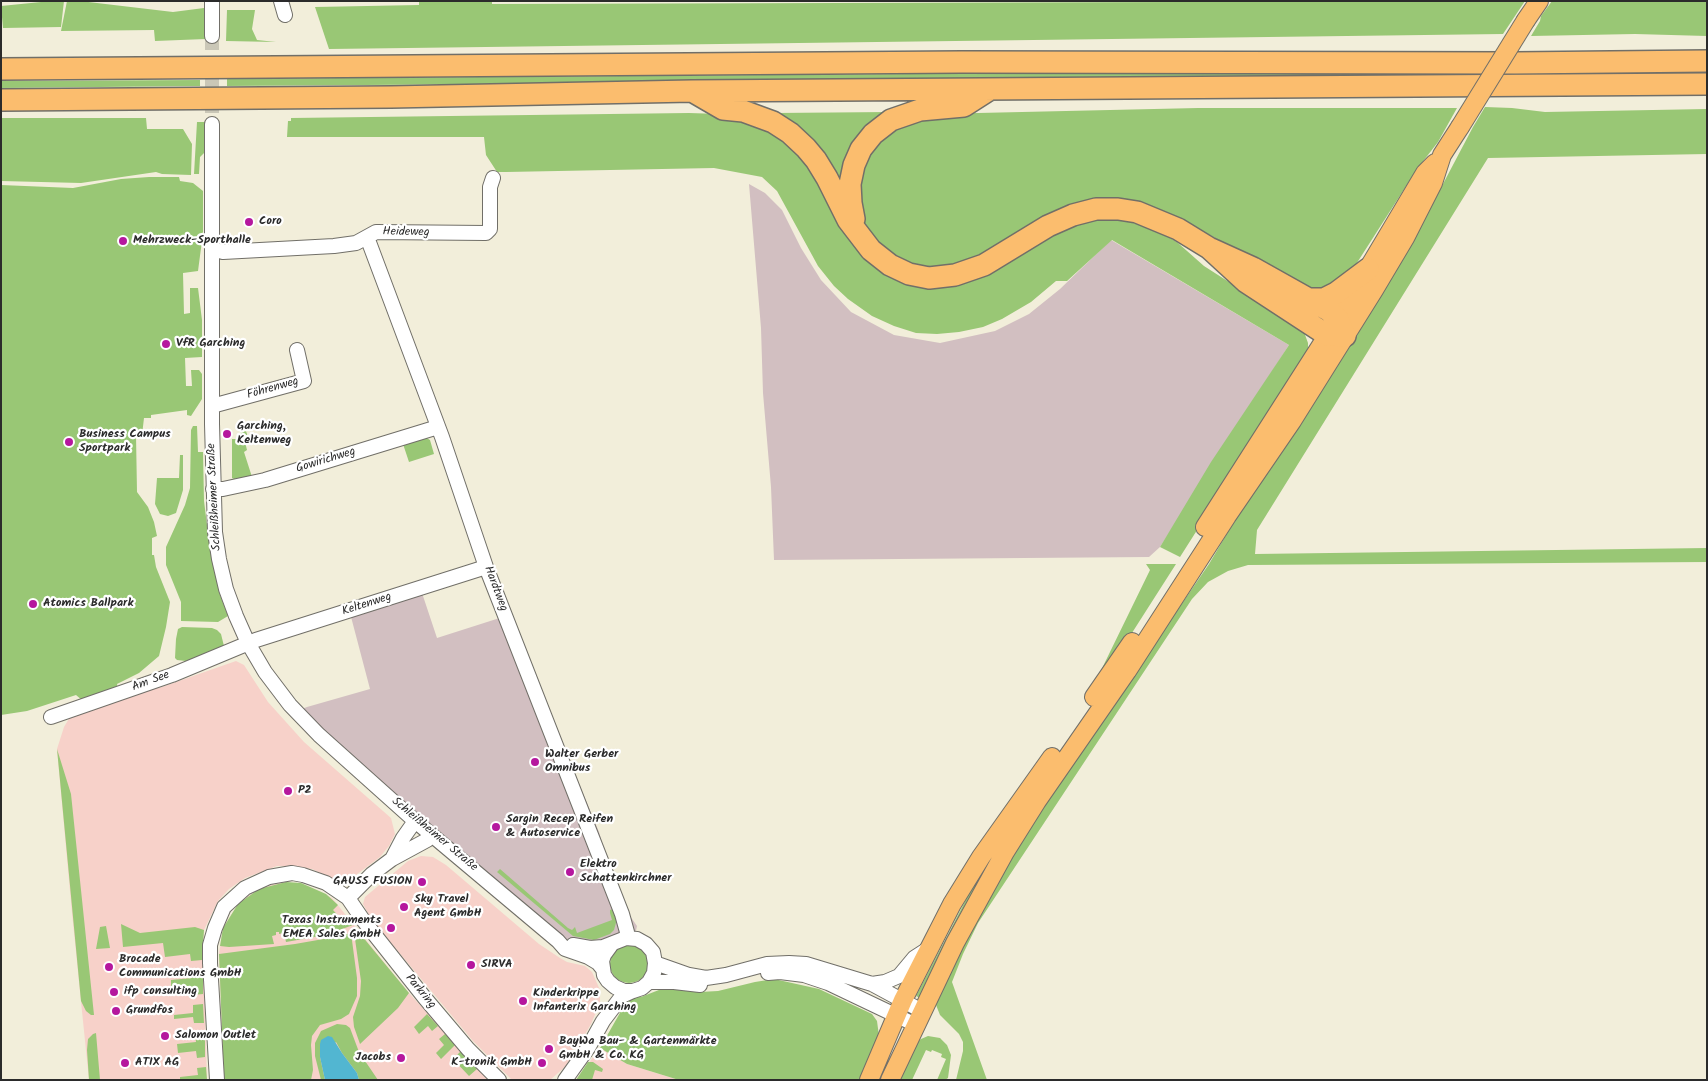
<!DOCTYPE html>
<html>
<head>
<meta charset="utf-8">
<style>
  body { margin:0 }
  #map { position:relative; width:1708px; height:1081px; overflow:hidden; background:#f2eeda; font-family:Kalam,sans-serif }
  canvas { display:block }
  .frame { position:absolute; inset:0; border:2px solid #2b2b2b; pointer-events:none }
</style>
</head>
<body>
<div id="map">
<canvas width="1708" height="1081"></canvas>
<div class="frame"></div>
</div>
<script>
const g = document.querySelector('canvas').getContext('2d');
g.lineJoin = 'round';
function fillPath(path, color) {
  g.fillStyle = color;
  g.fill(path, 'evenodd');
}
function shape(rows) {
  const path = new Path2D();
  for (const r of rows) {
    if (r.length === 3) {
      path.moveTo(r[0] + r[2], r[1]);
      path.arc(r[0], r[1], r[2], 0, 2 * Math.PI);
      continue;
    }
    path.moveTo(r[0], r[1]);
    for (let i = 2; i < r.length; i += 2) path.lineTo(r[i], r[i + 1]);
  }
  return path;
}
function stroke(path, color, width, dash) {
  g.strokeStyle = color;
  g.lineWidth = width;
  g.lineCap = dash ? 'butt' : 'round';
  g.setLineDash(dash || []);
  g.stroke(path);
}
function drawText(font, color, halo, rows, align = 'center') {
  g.font = font + ' Kalam,sans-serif';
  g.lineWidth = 4.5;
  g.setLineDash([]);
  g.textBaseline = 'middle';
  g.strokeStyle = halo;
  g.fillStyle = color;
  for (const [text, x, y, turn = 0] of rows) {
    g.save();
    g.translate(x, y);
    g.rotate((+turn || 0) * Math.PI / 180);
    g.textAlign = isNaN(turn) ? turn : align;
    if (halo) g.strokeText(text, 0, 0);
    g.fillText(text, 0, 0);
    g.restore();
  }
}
fillPath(shape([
  [236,661,244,665,268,702,304,742,391,818,395,834,389,846,380,857,348,881,342,882,337,881,312,869,289,866,277,866,245,878,229,889,218,901,204,930,203,946,207,1080,89,1080,72,913,57,749,64,727,70,717,157,685,159,688],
  [421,856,433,857,446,865,539,944,560,958,567,962,585,966,592,972,600,990,600,1003,591,1024,584,1036,580,1037,569,1055,570,1059,565,1067,550,1080,512,1080,473,1041,371,919,363,904,365,897,408,861],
  [286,882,310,887,332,898,409,993,488,1080,224,1080,219,954,223,928,238,904,249,895,272,884],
  [600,1048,627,1064,679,1080,576,1080]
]), '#f7d1c9');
fillPath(shape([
  [749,184,765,193,782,210,801,248,821,280,851,312,894,335,940,343,995,331,1029,314,1060,289,1111,240,1289,345,1160,547,1149,557,774,560,771,487,763,393,761,328],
  [421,590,437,638,509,615,599,832,606,856,628,913,637,926,629,963,557,941,294,712,307,707,370,689,350,613]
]), '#d2bfc1');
fillPath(shape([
  [51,1,64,1,61,27,3,28,1,6],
  [67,1,80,1,173,12,204,8,206,39,155,41,154,30,61,31],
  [419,1,492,1,492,4,1525,1,1503,34,329,49,315,7,419,5],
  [1552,1,1707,1,1707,36,1635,34,1531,36,1540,21,1541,16],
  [227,10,255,10,252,29,257,40,276,42,226,41],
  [1707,67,1707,74,1504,77,1509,68],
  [1483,70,1478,77,227,86,227,79,336,78],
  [200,80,200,86,1,88,1,81],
  [1485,107,1512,108,1545,112,1707,109,1707,154,1488,158,1257,530,1255,554,1707,548,1707,562,1248,565,1228,571,1208,582,1192,599,978,923,963,954,952,982,987,1080,956,1080,963,1051,963,1042,959,1034,940,1015,936,1005,937,998,979,914,1013,856,1062,779,1209,564,1244,505,1270,470,1301,424,1358,333,1405,256,1473,127],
  [1198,108,1457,108,1438,142,1417,169,1346,280,1318,293,1178,218,1132,202,979,260,932,269,902,262,879,246,865,228,858,210,856,181,877,136,934,114],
  [890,112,845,197,774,113],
  [689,113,720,114,785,136,833,199,915,282,1069,225,1107,218,1137,221,1164,234,1178,243,1204,266,1299,327,1304,332,1308,343,1308,348,1298,371,1180,557,1160,547,1211,462,1289,345,1112,240,1067,281,1056,281,1031,302,1002,319,983,327,959,332,937,334,916,333,894,326,872,316,848,299,834,286,818,266,777,191,762,177,714,168,506,172,497,172,486,155,484,137,287,137,288,121,291,121,291,118],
  [1,118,146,118,147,129,183,129,192,144,191,175,162,174,156,172,81,183,1,181],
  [197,122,208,122,205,152,200,157,199,174,194,174],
  [149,177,179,177,180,181,193,183,203,191,203,233,198,271,183,273,184,314,190,313,190,288,198,288,202,320,202,357,185,358,186,386,192,386,191,370,199,370,202,374,202,399,191,416,187,415,187,410,151,415,151,418,144,418,142,435,136,435,137,492,148,507,154,522,157,536,152,538,152,555,154,555,156,567,170,602,166,627,159,656,139,673,117,684,118,689,83,701,76,695,27,711,1,715,1,185,73,188,121,179],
  [193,426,197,426,198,452,203,452,204,501,209,541,219,592,228,616,218,622,181,621,181,602,166,565,166,547,185,505,190,488,191,430],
  [246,431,248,437,245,442,247,450,244,452,252,477,234,479,232,478,232,439,236,439,238,434],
  [425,437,430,440,434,454,409,462,403,444],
  [180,455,183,455,183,490,176,513,168,516,160,514,155,504,157,478,179,478],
  [1146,564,1176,564,1130,636,1089,695,1150,570],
  [182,627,212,628,217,630,221,634,224,646,221,649,186,661,177,660,175,658,176,639,178,629],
  [57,749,71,794,94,1015,91,1015,86,1011,81,1001],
  [1008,831,920,998,916,996,971,890],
  [500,869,568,928,572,930,575,927,577,933,612,920,610,913,610,910,613,909,617,919,614,930,610,934,594,940,573,936,497,872],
  [286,882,301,883,326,894,338,905,333,910,343,921,348,918,353,925,326,935,286,942,284,933,279,934,279,932,276,932,276,935,272,936,274,944,229,947,220,946,223,928,238,904,259,889],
  [121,924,140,933,195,927,204,930,202,960,191,961,190,954,165,957,163,943,123,947],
  [106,926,110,948,96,949,100,927],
  [357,930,409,993,398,1008,360,1044,354,1027,353,1017,360,996,361,981,355,939],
  [351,933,357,978,357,996,349,1014,341,1019,320,1025,312,1036,311,1045,313,1070,311,1080,224,1080,219,954,295,944,335,937],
  [629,964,19],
  [203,970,203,994,192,995,191,988,171,990,171,980,192,978,192,972],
  [774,979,819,989,872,1014,877,1021,879,1036,864,1080,679,1080,627,1064,600,1048,625,1004,622,1003,634,997,641,997,664,988,684,989,700,992,718,991,755,982],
  [203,1004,204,1023,194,1023,193,1017,174,1019,174,1015,193,1013,193,1005],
  [427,1014,438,1026,432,1031,428,1026,419,1034,414,1027],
  [337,1024,346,1025,350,1028,359,1052,378,1080,359,1080,357,1073,342,1053,336,1042,320,1057,325,1080,321,1080,315,1056,315,1043,321,1031],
  [96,1033,100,1080,89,1080,87,1050,88,1039,93,1034],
  [205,1033,205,1057,197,1058,196,1051,178,1053,177,1044,196,1042,195,1034],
  [445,1034,455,1045,441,1059,436,1053,444,1045,439,1039],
  [928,1036,940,1038,947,1045,951,1055,948,1078,945,1080,937,1080,946,1059,941,1057,942,1054,932,1050,931,1052,926,1050,912,1080,899,1080,915,1044,921,1039],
  [461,1051,477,1069,469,1076,453,1059],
  [588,1062,593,1062,603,1069,602,1072,595,1070,592,1080,576,1080],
  [206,1067,207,1080,180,1080,180,1077,198,1075,197,1068]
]), '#99c775');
fillPath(shape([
  [328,1036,332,1037,342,1053,357,1073,359,1080,325,1080,320,1057,320,1044,321,1040]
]), '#52b6d1');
stroke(shape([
  [212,36,212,124]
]), '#cac7b7', 14, [14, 7]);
const minor = shape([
  [281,1,285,15],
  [212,36,212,1],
  [212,124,212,424,215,532,219,559,226,589,236,616,248,643,265,672,290,705,319,735,415,821,558,941,565,949,588,957,598,963,602,968],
  [367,237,442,437,486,567,622,914,627,932,626,938],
  [212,249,223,252,334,246,356,243,376,232,486,233,490,229,490,187,493,178],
  [212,406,304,381,297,350],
  [213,489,223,489,265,480,438,427],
  [51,717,172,675,256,640,486,567],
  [392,859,403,838,415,821],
  [348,898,372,874,392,859,427,840,432,835],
  [573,945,590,948,603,947,626,938,637,939,646,944,653,952,655,963,654,973,649,982,642,988,633,991,624,991,615,987,608,981,604,975,602,961,604,955,612,944],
  [655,963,689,975,706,978,726,975,767,964,789,963,806,964,872,984,922,1011],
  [768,973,780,972,804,975,828,983,916,1025],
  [649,982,674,982,700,985],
  [872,984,885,982,899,976,914,958,931,947],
  [217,1080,210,963,210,945,215,928,224,907,245,888,269,877,292,873,303,875,326,883,348,898,363,920,424,997,468,1049,499,1080],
  [565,1080,588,1048,603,1021,622,996,633,991]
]);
const major = shape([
  [1526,20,1539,1],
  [1205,527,1338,319,1425,173,1435,163],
  [1094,697,1132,642],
  [869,1080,903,1000,952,904,981,857,1052,757],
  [890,1080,955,943,1005,852,1037,801,1127,671,1227,516,1292,421,1374,290,1405,238,1433,183,1442,155,1460,127]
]);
const highway = shape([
  [1,69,962,62,1515,63,1707,61],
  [692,91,723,109,743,111,773,122,790,133,806,148,816,160,827,178,848,220,871,250,890,265,909,274,929,278,955,275,984,265,1048,226,1073,215,1096,209,1118,209,1137,212,1178,229,1209,248,1253,268,1328,310,1338,319,1345,336,1327,335,1246,282,1209,248],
  [1,100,391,97,692,91,1707,84],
  [854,219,851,203,850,184,854,165,861,149,873,134,891,120,920,110,964,106,989,90],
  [1309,299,1324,299,1336,293,1368,269]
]);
stroke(minor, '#716f68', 16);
stroke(major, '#716f68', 20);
stroke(highway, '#716f68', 24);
stroke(minor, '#fff', 14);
stroke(major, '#fbbd6e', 18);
stroke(highway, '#fbbd6e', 21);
const majorBridge = shape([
  [1460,127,1526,20]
]);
stroke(majorBridge, '#716f68', 20, []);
stroke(majorBridge, '#fbbd6e', 18);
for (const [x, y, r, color] of [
  [249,222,5,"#b5179e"],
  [123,241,5,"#b5179e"],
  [166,344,5,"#b5179e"],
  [227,434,5,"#b5179e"],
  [69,442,5,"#b5179e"],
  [33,604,5,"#b5179e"],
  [535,762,5,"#b5179e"],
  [288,791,5,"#b5179e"],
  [496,827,5,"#b5179e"],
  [570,872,5,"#b5179e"],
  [422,882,5,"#b5179e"],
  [404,907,5,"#b5179e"],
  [391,928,5,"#b5179e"],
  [471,965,5,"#b5179e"],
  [109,967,5,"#b5179e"],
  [114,992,5,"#b5179e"],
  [523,1001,5,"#b5179e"],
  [116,1011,5,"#b5179e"],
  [165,1036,5,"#b5179e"],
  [549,1049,5,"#b5179e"],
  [401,1058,5,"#b5179e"],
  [125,1063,5,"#b5179e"],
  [542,1063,5,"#b5179e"]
]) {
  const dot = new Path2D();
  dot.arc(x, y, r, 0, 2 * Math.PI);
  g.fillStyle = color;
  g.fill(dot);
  stroke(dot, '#fff', 2);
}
drawText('bold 12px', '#2b2b2b', '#fff', [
  ["Coro",259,222],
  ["Mehrzweck-Sporthalle",133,241],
  ["VfR Garching",176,344],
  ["Garching,",237,427],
  ["Keltenweg",237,441],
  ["Business Campus",79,435],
  ["Sportpark",79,449],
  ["Atomics Ballpark",43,604],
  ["Walter Gerber",545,755],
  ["Omnibus",545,769],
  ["P2",298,791],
  ["Sargin Recep Reifen",506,820],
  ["& Autoservice",506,834],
  ["Elektro",580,865],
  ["Schattenkirchner",580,879],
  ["GAUSS FUSION",412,882,"right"],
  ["Sky Travel",414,900],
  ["Agent GmbH",414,914],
  ["Texas Instruments",381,921,"right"],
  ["EMEA Sales GmbH",381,935,"right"],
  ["Brocade",119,960],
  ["Communications GmbH",119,974],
  ["SIRVA",481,965],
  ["ifp consulting",124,992],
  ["Kinderkrippe",533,994],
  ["Infanterix Garching",533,1008],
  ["Grundfos",126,1011],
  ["Salomon Outlet",175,1036],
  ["BayWa Bau- & Gartenmärkte",559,1042],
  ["GmbH & Co. KG",559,1056],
  ["Jacobs",391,1058,"right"],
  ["ATIX AG",135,1063],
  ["K-tronik GmbH",532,1063,"right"]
], 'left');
drawText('12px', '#2b2b2b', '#fff', [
  ["Heideweg",406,233,1],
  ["Föhrenweg",273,389,-16],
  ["Gowirichweg",326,461,-17],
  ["Schleißheimer Straße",215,497,-93],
  ["Hardtweg",495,589,69],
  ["Keltenweg",367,605,-18],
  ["Am See",151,682,-20],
  ["Schleißheimer Straße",434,835,40],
  ["Parkring",420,992,50]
]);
</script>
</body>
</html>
